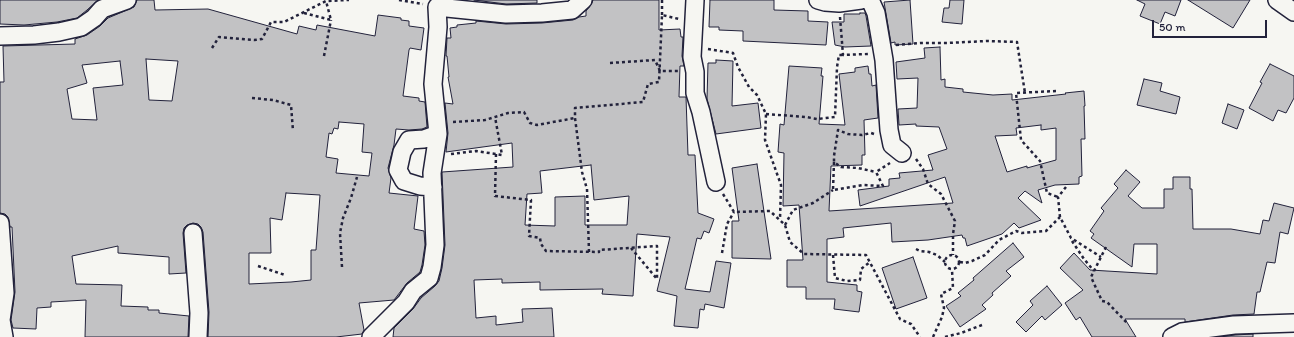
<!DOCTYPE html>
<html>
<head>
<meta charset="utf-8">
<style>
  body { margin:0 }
  #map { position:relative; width:1294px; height:337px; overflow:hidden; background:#f6f6f2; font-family:Itim,sans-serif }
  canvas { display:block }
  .scale { position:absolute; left:1152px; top:20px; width:115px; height:18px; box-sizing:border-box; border:2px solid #22223b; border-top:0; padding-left:5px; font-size:12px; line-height:14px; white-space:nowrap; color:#22223b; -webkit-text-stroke:3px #f6f6f2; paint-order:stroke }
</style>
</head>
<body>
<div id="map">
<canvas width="1294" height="337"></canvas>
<div class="scale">50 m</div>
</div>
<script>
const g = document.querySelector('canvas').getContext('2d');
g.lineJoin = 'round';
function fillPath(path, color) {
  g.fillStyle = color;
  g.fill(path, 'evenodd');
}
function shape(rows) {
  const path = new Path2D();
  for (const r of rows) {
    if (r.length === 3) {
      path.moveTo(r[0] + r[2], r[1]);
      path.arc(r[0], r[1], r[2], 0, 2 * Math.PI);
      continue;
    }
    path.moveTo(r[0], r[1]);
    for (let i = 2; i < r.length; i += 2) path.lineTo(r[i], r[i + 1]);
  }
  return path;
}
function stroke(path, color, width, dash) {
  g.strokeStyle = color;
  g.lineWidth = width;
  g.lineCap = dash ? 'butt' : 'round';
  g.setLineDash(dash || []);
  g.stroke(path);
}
const building = shape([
  [0,0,98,0,87,10,77,18,57,22,24,25,0,24,0,0],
  [137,0,154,0,155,10,208,9,297,34,299,26,316,30,317,25,375,36,378,15,401,18,401,20,409,21,409,26,424,28,421,50,410,48,409,50,403,96,419,98,419,101,425,102,427,127,422,129,409,130,396,129,394,145,388,168,391,178,389,193,418,196,414,229,424,231,425,245,422,265,420,272,407,283,394,300,359,303,364,330,362,334,336,337,208,337,209,312,203,232,201,227,198,224,193,223,187,225,184,228,183,233,186,273,169,274,169,257,118,253,118,246,72,256,76,284,122,285,121,306,148,307,148,310,159,310,159,313,189,316,188,337,85,337,86,300,51,302,51,307,37,308,36,329,13,328,11,320,15,292,12,227,10,227,8,217,5,214,0,213,0,82,4,82,3,46,75,44,75,39,87,35,100,26,108,18,134,7,137,0],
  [146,59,178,61,172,101,149,100,146,59],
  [120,61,123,85,93,88,97,120,72,119,67,89,87,83,82,65,120,61],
  [339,122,364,124,362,152,372,153,369,176,336,173,338,159,326,157,329,133,332,134,334,128,338,129,339,122],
  [286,193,320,195,316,250,311,250,311,280,291,282,249,284,249,253,271,253,270,218,282,220,286,193],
  [474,0,537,0,537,3,506,4,474,0],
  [593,0,659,0,659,30,680,29,681,37,683,37,682,56,684,66,680,66,679,97,686,97,688,155,695,155,698,213,714,219,709,233,704,231,701,239,697,238,685,289,710,292,716,261,731,263,724,308,705,304,704,310,700,309,698,328,674,326,677,296,657,291,670,237,637,234,633,296,602,294,603,289,540,290,540,282,502,283,502,279,474,280,476,318,496,316,496,325,523,322,522,309,552,308,554,337,393,337,394,328,413,309,421,298,435,286,439,281,442,268,445,245,442,172,513,167,512,143,446,152,448,133,445,103,453,104,448,77,449,77,447,56,446,56,447,38,451,38,450,28,457,27,457,25,476,23,476,21,506,24,542,23,573,20,579,17,586,16,586,11,592,3,593,0],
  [591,165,594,200,629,196,627,225,585,225,585,196,555,197,555,226,525,225,527,194,542,193,540,171,591,165],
  [710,0,774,0,774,10,808,11,808,21,828,22,826,45,743,41,743,31,719,30,719,27,709,27,710,0],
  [910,0,913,44,895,45,895,42,891,43,884,2,910,0],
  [950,0,964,0,962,24,942,22,944,8,949,8,950,0],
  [1137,0,1181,0,1175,16,1165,12,1160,24,1140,16,1145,4,1137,0],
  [1188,0,1250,0,1233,28,1188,0],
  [860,13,865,13,866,16,871,46,845,47,835,45,832,22,844,22,844,14,860,14,860,13],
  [940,47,941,80,945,79,945,87,963,89,963,92,993,95,1012,94,1012,100,1066,94,1065,93,1084,91,1085,106,1084,106,1085,139,1081,139,1082,176,1079,177,1079,184,1055,185,1038,190,1042,203,1025,191,1018,198,1041,220,1019,228,1014,223,1002,234,967,246,965,238,963,238,962,235,928,240,892,242,891,223,843,228,844,237,827,239,827,282,857,285,857,291,862,292,859,312,834,309,835,299,806,299,806,287,787,287,787,260,803,260,799,205,783,206,784,153,778,152,780,124,784,125,789,66,822,68,821,76,823,76,819,124,845,125,839,74,855,72,855,68,868,66,869,74,871,74,872,86,876,85,878,118,864,120,865,155,862,155,862,165,831,166,829,211,953,203,945,177,860,206,858,190,889,186,889,179,900,178,899,173,933,170,928,155,947,149,939,127,916,126,916,124,899,125,898,109,917,108,918,78,897,79,896,62,925,58,924,48,940,47],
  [1041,125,1041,130,1056,128,1056,160,1027,168,1027,166,1007,172,995,136,1017,135,1016,128,1041,125],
  [716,60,733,61,732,106,758,103,761,128,716,134,707,99,708,63,716,63,716,60],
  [1270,64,1294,76,1294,98,1286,113,1278,110,1273,121,1249,108,1262,83,1260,82,1270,64],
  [1144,79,1162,83,1160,91,1180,97,1176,114,1137,105,1144,79],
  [1228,104,1244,110,1237,129,1222,123,1228,104],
  [757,164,771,259,732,258,732,221,739,221,732,168,757,164],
  [1126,170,1140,182,1128,196,1142,208,1164,208,1164,189,1173,189,1173,177,1190,177,1190,189,1192,189,1193,229,1231,229,1260,234,1263,220,1269,221,1274,203,1294,208,1288,234,1280,232,1275,263,1267,262,1260,292,1257,292,1254,314,1233,315,1185,322,1185,319,1125,319,1136,337,1092,337,1080,317,1076,320,1065,303,1083,290,1060,268,1074,253,1090,270,1157,274,1157,244,1134,244,1132,267,1091,238,1094,234,1090,231,1104,211,1101,208,1118,188,1114,184,1126,170],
  [1013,243,1024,257,1006,271,1011,276,992,293,993,295,982,305,986,309,960,327,946,306,961,296,958,293,974,280,973,278,1013,243],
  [913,257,927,298,896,309,882,268,913,257],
  [1047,286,1062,305,1045,320,1042,316,1026,332,1016,322,1033,305,1030,301,1047,286],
  [1253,334,1253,337,1220,337,1235,335,1253,334]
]);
fillPath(building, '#c2c2c4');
stroke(building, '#22223b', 1);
const street = shape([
  [695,0,692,57,695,72,695,93,701,112,716,182],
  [818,0,825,2,839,3,861,0],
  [867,0,871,2,876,13,884,60,889,130,892,145,902,153],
  [1277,0,1294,12],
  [0,36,34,35,59,32,81,27,94,18,102,9,127,0],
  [433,187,420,186,404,181,398,170,402,152,409,140,424,139,438,134],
  [0,223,5,293,1,320,0,321],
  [193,233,199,313,198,337],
  [1,320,4,337],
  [371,337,406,302,413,291,429,278,432,267,435,245,432,173,438,134,433,84,438,27,437,7,506,14,542,13,572,10,583,0],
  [1172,337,1182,332,1234,325,1294,323]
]);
stroke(street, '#22223b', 20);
stroke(shape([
  [399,0,423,4],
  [304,13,331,20,326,1],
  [662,15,662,0],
  [840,17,843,55,868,54],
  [896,45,921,43,947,43,987,41,1017,42,1025,93],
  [212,48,219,37,254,40,262,39,271,22,284,22,326,1,349,0],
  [708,49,733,53,738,67,749,87,757,95,766,114,765,140,781,185,780,219],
  [324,56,331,20],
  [610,63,655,60,660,71,680,71],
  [1056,91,1016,93,1021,140,1040,161,1047,193,1058,197],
  [252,98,273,100,291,105,293,131],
  [766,114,806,117,817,119,835,117,837,67,839,55,843,55],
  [453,122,485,120,508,113,524,112,530,123,537,125,575,118],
  [874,134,871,133,862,135,848,134,838,130,834,156,834,162,841,167,858,168,876,172],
  [451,154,476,151,502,155,495,117],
  [496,154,495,196,531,200,529,236,540,238,541,244,546,251,599,252,599,250,657,246,657,279,631,248],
  [916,159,923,169,928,184,941,194,955,221,953,234,953,255],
  [834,162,833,190,863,185,883,186,876,172,890,163],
  [1066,187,1058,197,1060,217,1071,238,1101,257],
  [723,194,734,212,770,211,785,225,790,242,804,254,866,255,900,319,911,324,920,337],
  [785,225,793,210,813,203,833,190],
  [1072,241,1084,259,1094,271],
  [1106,247,1091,277,1102,301,1107,302,1128,324],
  [916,249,920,251,929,252,937,255,945,262],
  [589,252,587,189,582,172,575,118,575,108,643,102,648,84,659,82,662,15,679,19],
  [722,253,727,224,734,212],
  [952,262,7],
  [833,255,835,278,847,281,860,280,861,269,870,262],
  [960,262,965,263,972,261,985,255,999,240,1016,231,1022,233,1046,231,1060,217],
  [258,266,285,275],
  [342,267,340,233,343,218,351,198,357,177],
  [933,337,942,317,944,308,941,294,953,288,952,270],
  [945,337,961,333,982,325]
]), '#22223b', 2.5, [3, 3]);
stroke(street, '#f6f6f2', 17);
</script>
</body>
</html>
